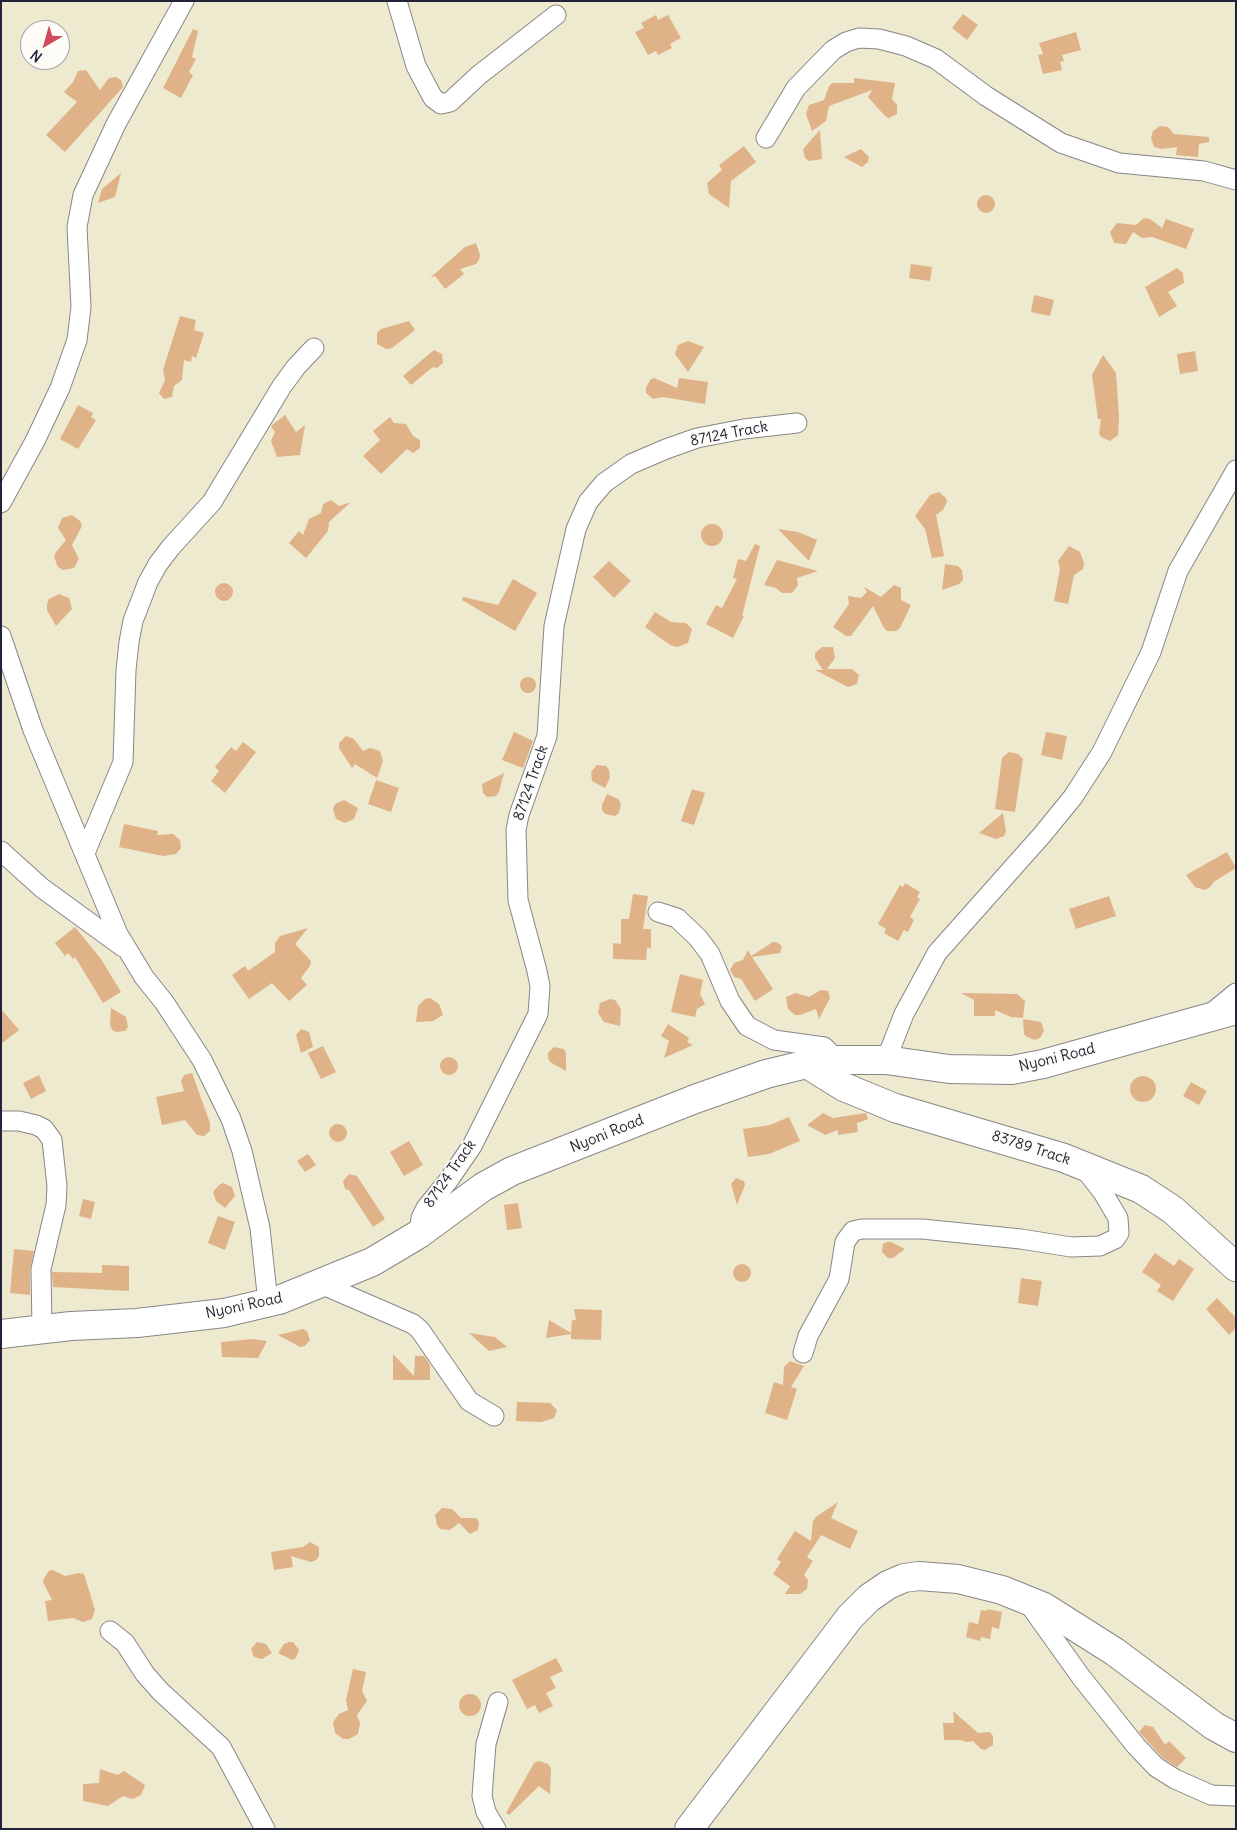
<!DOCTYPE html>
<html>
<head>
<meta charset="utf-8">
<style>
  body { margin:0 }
  #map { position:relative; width:1237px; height:1830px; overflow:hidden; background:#eeead0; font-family:Delius,sans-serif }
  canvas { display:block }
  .frame { position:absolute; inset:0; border:2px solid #22223b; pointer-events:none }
  .north { position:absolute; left:20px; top:20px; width:50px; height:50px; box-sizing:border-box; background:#fdfcf7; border:1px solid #a5a5ac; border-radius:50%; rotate:218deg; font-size:14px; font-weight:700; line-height:20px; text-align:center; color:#22223b }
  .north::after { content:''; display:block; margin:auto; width:18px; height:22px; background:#d1495b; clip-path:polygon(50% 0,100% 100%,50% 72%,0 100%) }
</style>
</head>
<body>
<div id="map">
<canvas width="1237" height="1830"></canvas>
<div class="frame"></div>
<div class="north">N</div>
</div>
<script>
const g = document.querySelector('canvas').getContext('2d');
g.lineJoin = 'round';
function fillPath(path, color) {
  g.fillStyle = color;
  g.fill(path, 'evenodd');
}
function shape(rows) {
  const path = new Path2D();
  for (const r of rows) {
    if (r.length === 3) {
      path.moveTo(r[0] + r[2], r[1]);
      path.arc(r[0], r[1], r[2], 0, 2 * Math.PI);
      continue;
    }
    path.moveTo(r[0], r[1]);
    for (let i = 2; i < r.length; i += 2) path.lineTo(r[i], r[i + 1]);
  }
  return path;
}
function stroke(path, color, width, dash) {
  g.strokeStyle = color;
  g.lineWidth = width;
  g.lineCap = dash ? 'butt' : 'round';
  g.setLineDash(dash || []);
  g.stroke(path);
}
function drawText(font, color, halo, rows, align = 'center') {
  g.font = font + ' Delius,sans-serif';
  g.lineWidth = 4;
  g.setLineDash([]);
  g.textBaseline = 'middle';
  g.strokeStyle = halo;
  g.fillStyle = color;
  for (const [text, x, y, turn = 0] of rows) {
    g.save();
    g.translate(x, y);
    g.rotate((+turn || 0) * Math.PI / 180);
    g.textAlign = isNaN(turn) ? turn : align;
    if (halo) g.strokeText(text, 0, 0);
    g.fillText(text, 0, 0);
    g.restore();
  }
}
fillPath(shape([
  [963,14,978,25,967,40,952,28],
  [656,15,658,20,668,15,681,38,670,44,672,48,658,55,656,51,648,55,635,32,644,28,641,23],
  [193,29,198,31,192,57,196,59,189,72,193,75,181,98,163,88],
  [1076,32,1081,50,1062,55,1064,61,1060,62,1062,70,1043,74,1038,55,1043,54,1039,43],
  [86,70,100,90,109,78,116,77,121,80,123,87,65,152,46,135,77,102,64,92,73,82,78,71],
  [854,78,895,83,892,99,897,105,897,114,889,118,885,116,868,97,872,90,829,106,826,121,812,131,806,114,809,105,824,100,829,86,832,83,854,83],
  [1160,126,1168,127,1174,134,1209,137,1209,142,1199,144,1198,157,1176,155,1177,147,1161,149,1154,147,1151,138,1153,131],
  [820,130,822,159,809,161,805,158,803,149],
  [744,146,756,162,731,181,729,208,709,194,707,183,722,170,719,165],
  [861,149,869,157,868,162,862,167,844,157],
  [121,173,115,197,98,203,102,189],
  [986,204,9],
  [1144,218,1150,219,1162,228,1166,219,1194,229,1186,249,1152,237,1142,238,1133,232,1126,244,1114,243,1110,232,1117,223,1136,225],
  [476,243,480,255,479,260,476,264,460,269,464,274,445,289,435,276,430,278,465,247],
  [911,264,932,267,930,281,909,278],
  [1177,268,1183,273,1184,283,1168,292,1177,306,1159,317,1145,287],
  [1034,295,1054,300,1050,316,1031,312],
  [180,316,196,320,194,330,204,333,196,358,192,356,191,362,184,360,182,380,174,386,172,397,164,399,159,393,165,380,163,370],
  [409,321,415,330,392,348,386,349,377,344,377,333,381,329],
  [688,341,704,347,688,372,675,354,678,345],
  [434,350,442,354,443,363,437,368,433,367,411,385,403,376],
  [1195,351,1198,371,1180,374,1177,354],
  [1103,355,1116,373,1119,417,1118,435,1110,441,1101,437,1099,433,1101,419,1098,419,1092,375],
  [654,378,677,388,679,378,708,382,705,404,663,397,653,399,646,393,646,388,650,380],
  [78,405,93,413,91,417,96,420,78,449,60,439],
  [285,415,296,432,305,425,300,455,277,457,271,441,275,432,271,426],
  [390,417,394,423,406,424,413,436,420,440,420,448,413,453,407,449,381,474,363,456,380,440,373,431],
  [939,492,946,498,947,502,943,510,936,515,944,556,932,558,925,529,915,516,930,495],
  [331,500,339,506,351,502,329,522,328,531,306,558,289,543,299,531,303,535,309,519,321,513,323,504],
  [72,515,80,521,82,526,72,545,79,559,74,568,63,570,58,567,54,557,56,552,66,540,58,528,62,518],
  [712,535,11],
  [778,529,798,532,817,540,809,561],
  [755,544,760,546,742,616,744,616,733,638,706,624,716,605,722,608,737,579,733,578,738,559,746,561],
  [1069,546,1080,552,1084,563,1083,569,1074,575,1068,604,1054,601,1060,569,1058,561],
  [777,560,818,571,797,578,798,585,792,593,782,593,776,588,764,585],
  [609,561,631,581,614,598,593,577],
  [945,564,958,566,962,570,963,580,959,584,942,590],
  [513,579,537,593,515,631,462,600,463,597,498,605],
  [224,592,9],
  [894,585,901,588,901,600,911,605,900,628,896,631,887,631,884,628,873,606,851,636,846,636,833,627,849,604,848,596,861,598,867,592,864,587,881,597],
  [59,594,69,598,72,609,56,626,47,610,47,604,49,599],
  [655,612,671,622,686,623,692,629,688,643,677,647,670,645,645,627],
  [822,647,833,647,835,658,827,669,852,669,859,675,857,684,848,687,815,670,823,670,815,658,815,653],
  [528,685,8],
  [514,732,533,741,523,768,502,760],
  [1046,732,1067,736,1062,760,1041,755],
  [346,736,354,739,363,751,370,748,380,751,383,761,377,778,355,764,352,768,339,748,339,743],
  [243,742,256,752,225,793,211,781,219,771,215,767,231,747,236,751],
  [1009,752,1018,754,1023,759,1015,812,995,809,1002,758],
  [597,765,606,766,609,770,610,778,605,788,592,781,591,772],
  [504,773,499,792,496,796,487,797,483,793,482,784],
  [376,780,399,788,391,812,368,804],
  [692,789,705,793,694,825,681,821],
  [607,794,618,799,621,804,619,813,615,816,605,814,602,810,602,805],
  [344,800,358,808,354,819,345,823,336,819,333,809,335,804],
  [1003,813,1006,831,1004,836,996,839,979,833],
  [124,824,158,831,157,835,173,834,180,840,181,848,176,854,163,856,119,847],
  [1227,852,1236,868,1215,881,1209,888,1204,890,1195,887,1186,875],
  [905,883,920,892,917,897,920,899,910,917,914,920,908,932,904,930,898,941,884,933,886,929,878,924,900,885,903,887],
  [633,894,648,896,643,929,651,929,651,948,647,948,646,960,613,959,613,943,621,944,621,919,629,919],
  [1109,896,1116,916,1076,929,1069,909],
  [75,927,101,959,121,992,103,1003,75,957,73,959,68,953,65,956,55,943],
  [308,928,295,944,311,961,310,966,301,978,307,985,289,1001,272,983,249,999,232,975,245,966,248,971,275,952,275,943,280,936],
  [773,942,776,942,782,946,780,953,752,957,773,989,755,1001,741,979,734,977,730,970,734,963,743,960,748,950,751,956],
  [680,974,703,980,700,994,705,1004,697,1009,695,1017,671,1012],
  [821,990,828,991,830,998,819,1019,816,1009,800,1015,795,1015,788,1009,786,997,796,993,809,997],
  [961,993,1017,994,1025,1001,1023,1018,1011,1017,995,1010,995,1016,974,1016,974,1000],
  [430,998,439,1004,443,1015,433,1021,416,1022,418,1006,425,999],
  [610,999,615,1000,621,1009,620,1026,604,1022,598,1013,600,1003],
  [111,1008,126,1017,128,1027,125,1031,116,1032,112,1030,110,1025],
  [1,1009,19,1030,1,1044],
  [1023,1019,1041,1022,1044,1031,1040,1038,1035,1040,1027,1037,1024,1034],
  [668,1024,689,1038,687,1042,693,1045,664,1058,669,1041,661,1036],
  [301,1029,309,1032,313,1047,301,1053,296,1035],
  [323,1046,336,1072,321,1079,308,1053],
  [554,1047,564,1049,566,1053,566,1071,550,1062,548,1058,548,1053],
  [449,1066,9],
  [192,1073,210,1123,210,1131,204,1136,197,1135,185,1120,162,1125,156,1097,184,1091,181,1081,184,1075],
  [39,1075,46,1091,31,1099,23,1083],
  [1143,1089,13],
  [1191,1082,1207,1091,1199,1105,1183,1096],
  [823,1113,833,1118,866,1113,868,1119,857,1123,858,1132,838,1135,838,1130,825,1135,807,1125],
  [789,1117,800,1141,769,1154,748,1157,743,1129,770,1125],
  [338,1133,9],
  [409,1141,423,1165,404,1176,390,1152],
  [308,1154,316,1165,305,1172,297,1161],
  [349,1174,357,1176,385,1219,373,1227,349,1190,345,1189,343,1181],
  [736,1178,744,1181,745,1185,737,1205,731,1184],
  [223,1183,232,1187,235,1196,225,1208,216,1201,213,1192,219,1185],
  [83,1199,95,1202,91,1219,79,1216],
  [518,1203,522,1228,507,1230,504,1205],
  [218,1216,235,1222,225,1250,208,1243],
  [887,1242,891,1242,905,1249,893,1258,888,1258,882,1252,883,1244],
  [14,1249,34,1251,30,1269,30,1295,10,1293],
  [1155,1253,1174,1266,1179,1259,1194,1269,1173,1301,1157,1291,1161,1285,1142,1272],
  [742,1273,9],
  [102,1265,129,1266,129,1291,53,1287,52,1272,102,1273],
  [1021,1278,1042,1281,1038,1306,1018,1303],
  [1217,1298,1236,1318,1236,1328,1229,1335,1206,1309],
  [574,1309,602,1310,601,1340,571,1339,571,1334,546,1338,549,1320,571,1333,572,1320,576,1320],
  [303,1329,307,1331,310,1340,305,1346,300,1347,278,1335],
  [469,1333,495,1337,507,1347,489,1351],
  [252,1339,267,1341,258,1358,222,1357,221,1342],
  [393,1354,414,1376,415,1356,424,1356,430,1365,430,1380,393,1380],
  [790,1361,804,1366,791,1387,797,1389,787,1420,765,1413,774,1382,783,1385,784,1367],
  [517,1402,550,1403,557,1410,554,1418,541,1422,516,1421],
  [838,1502,831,1518,858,1531,850,1549,821,1535,807,1557,813,1561,804,1575,808,1580,807,1589,800,1594,785,1594,790,1586,773,1574,781,1562,777,1559,795,1531,811,1541,813,1521,816,1517],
  [442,1508,452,1509,461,1518,476,1518,479,1522,478,1530,470,1534,459,1523,450,1530,440,1529,437,1525,435,1515],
  [310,1542,319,1547,319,1556,316,1560,311,1562,291,1556,293,1567,274,1570,271,1552,303,1547],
  [53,1570,65,1576,79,1573,84,1574,95,1610,92,1619,83,1622,73,1618,48,1621,45,1601,52,1600,43,1582,44,1578,49,1571],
  [987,1609,1002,1612,999,1629,992,1627,990,1639,981,1637,980,1641,966,1637,969,1622,978,1624,981,1610,987,1611],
  [257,1642,266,1644,272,1653,262,1659,254,1657,251,1649],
  [289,1642,293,1642,299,1650,296,1658,292,1660,278,1653,284,1644],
  [556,1658,563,1671,550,1677,556,1688,546,1693,553,1706,539,1713,535,1705,527,1709,512,1680],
  [353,1669,366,1672,362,1691,367,1701,357,1715,360,1723,358,1734,349,1739,343,1739,335,1733,333,1722,339,1714,348,1710,346,1700],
  [470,1705,11],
  [953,1711,978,1733,990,1732,993,1736,993,1745,985,1750,981,1749,973,1741,967,1742,960,1740,944,1740,943,1723,954,1723],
  [1145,1725,1153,1727,1165,1745,1169,1741,1186,1758,1177,1767,1163,1758,1139,1732],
  [539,1761,548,1764,551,1768,550,1794,539,1786,509,1815,506,1813,534,1763],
  [100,1769,118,1775,124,1771,145,1785,141,1795,133,1799,123,1796,108,1806,83,1801,83,1784,99,1783]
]), '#dfb287');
const street = shape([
  [397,1,416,66,433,98,441,104,450,102,479,75,556,15],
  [766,138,796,88,833,50,846,42,859,38,879,39,906,46,936,59,986,96,1061,143,1119,163,1204,171,1236,180],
  [1,503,35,441,60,388,77,340,81,307,77,227,83,195,116,124,184,1],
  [1,636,33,730,118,934,144,977,164,1002,202,1060,231,1119,242,1151,260,1228,268,1303],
  [1,851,42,888,123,947],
  [85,853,123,762,126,670,129,642,133,621,148,582,158,564,171,547,212,502,282,386,296,367,314,348],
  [658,912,677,918,698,938,710,954,730,1001,747,1026,774,1040,824,1047,837,1060],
  [1209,1015,1236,993],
  [886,1060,904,1014,937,953,1042,835,1073,797,1102,752,1151,652,1178,571,1236,470],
  [1,1121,19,1121,36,1125,44,1129,52,1140,57,1186,56,1205,41,1269,42,1329],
  [419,1234,421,1218,426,1208,448,1181,472,1146,538,1014,540,986,537,971,518,900,516,830,519,815,547,736,554,626,576,529,588,502,604,483,631,464,666,449,697,438,744,429,797,423],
  [321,1284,413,1324,420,1330,469,1401,494,1416],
  [803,1353,808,1336,839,1279,845,1242,853,1231,862,1229,922,1229,1021,1239,1071,1247,1100,1246,1115,1239,1119,1233,1118,1218,1102,1191,1083,1167],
  [1026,1600,1081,1677,1136,1746,1156,1767,1175,1779,1211,1795,1236,1796],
  [110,1631,125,1643,145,1674,161,1692,221,1747,265,1829],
  [496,1829,486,1812,482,1796,486,1744,498,1702]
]);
const secondary = shape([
  [807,1064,844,1087,895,1108,1064,1158,1141,1189,1173,1210,1236,1267],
  [1,1334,71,1326,137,1323,224,1313,279,1300,372,1262,419,1234,483,1187,512,1171,695,1099,766,1074,807,1064,837,1060,886,1060,949,1069,1012,1070,1043,1064,1236,1010],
  [689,1829,850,1617,869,1598,888,1585,904,1578,919,1576,958,1579,1002,1590,1044,1607,1115,1652,1214,1726,1236,1738]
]);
stroke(street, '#888686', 21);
stroke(secondary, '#888686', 30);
stroke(street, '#fff', 19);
stroke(secondary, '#fff', 28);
drawText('15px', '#22223b', '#fdfcf7', [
  ["87124 Track",729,434,-11],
  ["87124 Track",531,783,-71],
  ["Nyoni Road",1057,1058,-14],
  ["Nyoni Road",607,1134,-22],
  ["83789 Track",1031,1148,18],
  ["87124 Track",450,1174,-55],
  ["Nyoni Road",244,1306,-12]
]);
</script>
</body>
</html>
